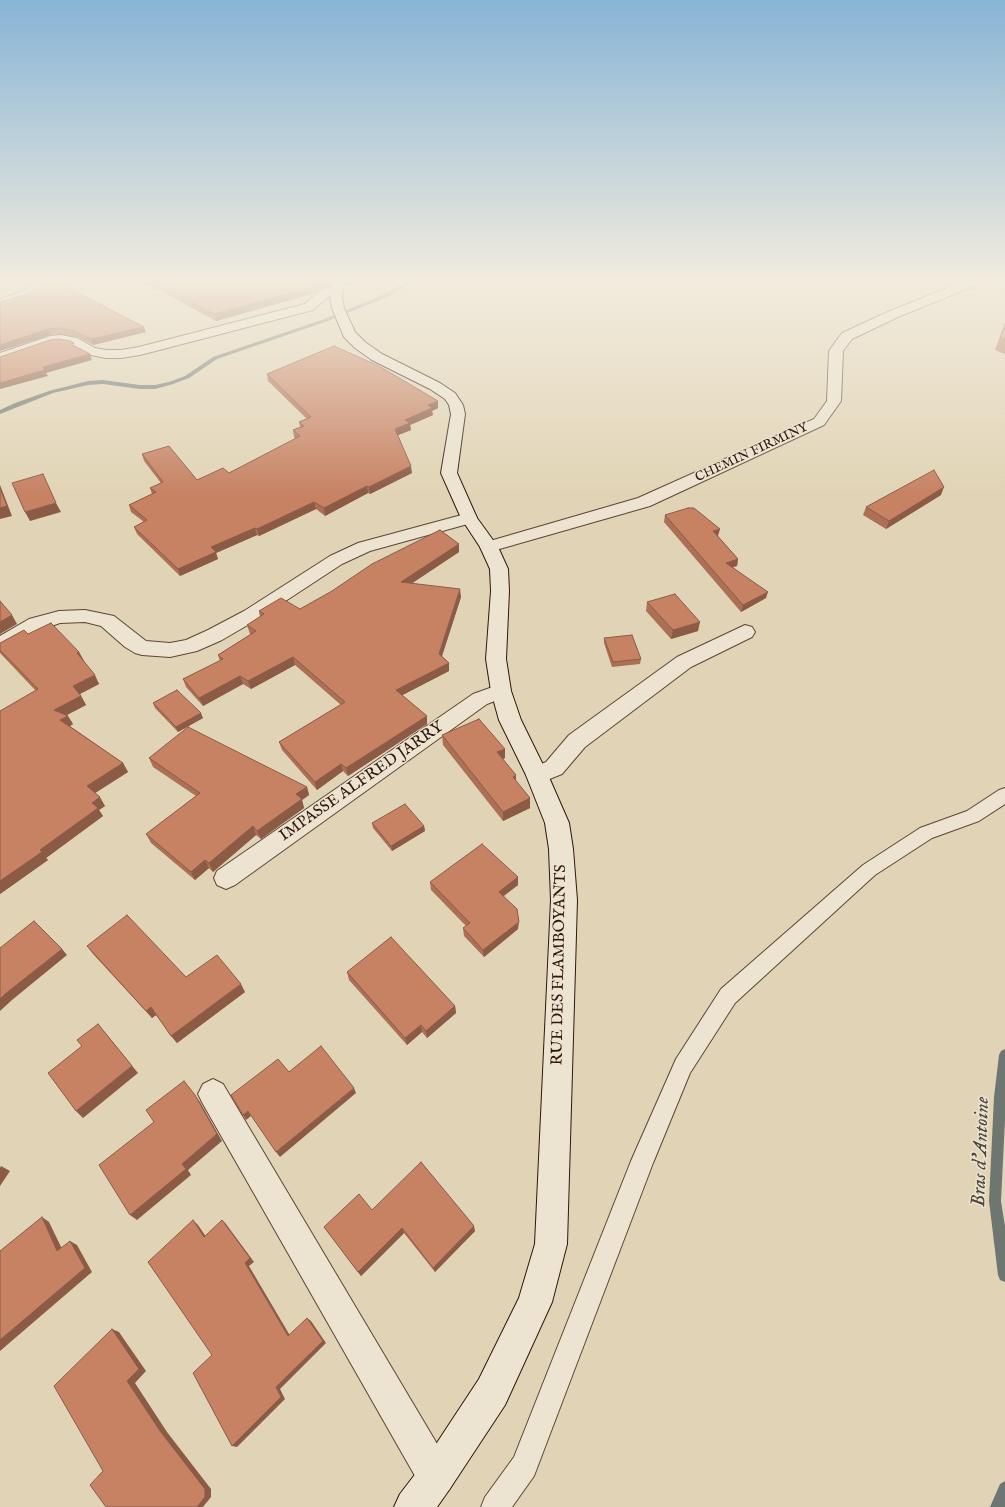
<!DOCTYPE html>
<html>
<head>
<meta charset="utf-8">
<style>
  body { margin:0 }
  canvas { display:block; background:#e1d4b6 }
</style>
</head>
<body>
<canvas width="1005" height="1507"></canvas>
<script>
const g = document.querySelector('canvas').getContext('2d');
g.lineJoin = 'round';
function shape(rows) {
  const path = new Path2D();
  for (const r of rows) {
    path.moveTo(r[0], r[1]);
    for (let i = 2; i < r.length; i += 2) path.lineTo(r[i], r[i + 1]);
  }
  return path;
}
function fillPath(path, color) {
  g.fillStyle = color;
  g.fill(path, 'evenodd');
}
function stroke(path, color, width, dash) {
  g.strokeStyle = color;
  g.lineWidth = width;
  g.lineCap = dash ? 'butt' : 'round';
  g.setLineDash(dash || []);
  g.stroke(path);
}
function drawText(font, color, halo, rows, align = 'center') {
  g.font = font + ' "IM FELL English",serif';
  g.lineWidth = 3;
  g.setLineDash([]);
  g.textBaseline = 'middle';
  g.strokeStyle = halo;
  g.fillStyle = color;
  for (const [text, x, y, turn = 0] of rows) {
    g.save();
    g.translate(x, y);
    g.rotate((+turn || 0) * Math.PI / 180);
    g.textAlign = isNaN(turn) ? turn : align;
    if (halo) g.strokeText(text, 0, 0);
    g.fillText(text, 0, 0);
    g.restore();
  }
}
fillPath(shape([
  [407,282,412,282,387,297,328,321,217,359,189,378,173,384,155,389,140,389,103,384,88,385,53,393,0,414,0,410,15,403,49,391,88,381,103,380,140,385,155,385,169,382,185,376,213,357,324,319,383,295,407,282],
  [1005,1049,1005,1120,1001,1201,1005,1226,1005,1282,1000,1280,998,1275,989,1201,994,1097,999,1055,1001,1051,1005,1049],
  [1005,1481,1005,1507,990,1507,1000,1484,1005,1481]
]), '#6e7672');
const lane = shape([
  [1005,788,1005,804,979,821,932,838,875,875,735,1003,690,1073,653,1163,534,1476,512,1507,481,1507,485,1497,514,1457,631,1161,676,1059,721,989,863,865,920,828,967,811,999,790,1005,788]
]);
const street = shape([
  [42,282,57,282,55,285,26,299,0,307,0,299,18,293,42,282],
  [962,282,978,282,976,285,898,317,852,339,843,351,841,401,824,425,650,506,489,552,483,551,480,547,483,543,638,498,814,419,827,401,829,351,842,333,890,311,962,282],
  [337,286,341,287,343,290,341,293,330,295,313,310,140,355,121,358,106,358,86,354,73,345,61,343,52,344,0,362,0,353,50,336,61,335,77,338,95,348,106,350,121,350,139,347,305,304,322,289,337,286],
  [469,513,475,514,477,518,475,522,370,551,342,564,258,619,222,640,197,651,170,657,142,655,135,653,125,647,101,626,85,622,60,623,43,629,7,650,0,652,0,636,29,619,59,611,85,610,114,616,146,641,170,643,186,640,208,630,244,611,330,556,358,543,469,513],
  [745,625,752,627,755,632,752,637,691,667,585,747,562,774,537,784,529,781,526,775,529,769,546,762,569,735,677,657,745,625],
  [501,684,508,686,511,691,508,696,487,704,235,885,226,889,217,885,214,878,217,871,473,694,501,684],
  [213,1079,223,1084,449,1464,455,1477,449,1490,436,1496,423,1490,203,1104,198,1094,203,1084,213,1079]
]);
const secondary = shape([
  [332,282,344,282,342,297,344,308,355,332,365,342,382,354,440,383,455,393,463,405,465,414,457,473,477,518,498,547,508,569,509,591,506,659,511,691,521,720,548,775,569,823,573,849,577,900,567,1244,552,1302,505,1405,449,1490,437,1507,394,1507,400,1494,423,1464,479,1379,519,1298,535,1244,551,900,549,849,545,823,526,775,499,720,491,691,486,659,491,591,490,569,480,547,461,518,441,473,451,414,449,405,445,399,430,389,372,360,355,348,344,337,332,308,330,297,332,282]
]);
stroke(lane, '#5c4634', 2);
stroke(street, '#5c4634', 2);
stroke(secondary, '#2f1709', 2);
fillPath(lane, '#ece3d0');
fillPath(street, '#ece3d0');
fillPath(secondary, '#ece3d0');
fillPath(shape([
  [144,282,332,282,330,286,322,288,315,293,216,321],
  [0,302,146,332,93,345,77,337,61,334,50,335,0,351],
  [1005,323,1005,354,995,350],
  [267,374,438,408,432,411,433,415,410,425,411,430,398,435,412,473,370,494,368,493,325,516,316,509,259,536,257,535,216,553,218,559,180,576,137,534,134,527,144,522,131,512,129,505,152,494,150,488,161,483,144,461,142,454,197,480,229,473,296,439,294,437,293,430,300,427,299,422,307,419,268,381],
  [941,495,886,529,863,515,866,507],
  [665,515,718,536,738,559,737,566,733,567,766,598,741,612,664,522],
  [459,544,459,552,412,583,461,597,442,656,449,663,449,671,402,695,427,716,427,724,348,776,343,771,317,790,282,750,279,742,341,705,295,665,251,689,243,684,203,706,186,687,183,679,220,661,218,655,251,634,250,634,247,625,260,617,259,611,300,609],
  [647,602,698,631,671,639,646,611],
  [28,634,79,652,84,661,99,684,80,694,86,705,67,715,73,724,70,726,123,763,128,772,95,793,105,806,99,810,103,816,46,858,48,860,0,894,0,711,36,691,0,653,0,643],
  [604,638,641,659,640,664,612,667,604,643],
  [153,703,203,718,178,732,155,708],
  [442,735,505,749,505,758,503,759,516,781,530,798,530,808,503,821,443,745],
  [149,758,307,787,309,795,302,800,304,808,261,839,256,835,213,872,209,868,195,880,151,843,146,834,196,796,153,767],
  [372,823,424,826,425,831,392,851,373,828],
  [518,877,518,885,504,896,518,929,484,957,464,936,463,928,466,926,431,890,430,882],
  [87,946,186,977,245,992,177,1043,156,1015,152,1018,93,954],
  [347,972,455,1006,456,1013,427,1038,422,1032,407,1045,349,980],
  [372,1210,475,1231,435,1272,404,1233,361,1276,324,1227]
]), '#ab7056');
fillPath(shape([
  [320,282,332,282,330,286,322,288,315,293,216,321,214,314],
  [345,282,358,282,345,285],
  [144,327,146,332,93,345,91,339],
  [48,329,50,335,0,351,0,345],
  [90,354,92,360,46,373,48,376,0,389,0,383,43,367],
  [438,401,438,408,432,411,433,415,410,425,411,430,396,436,395,429,405,420,428,405],
  [411,466,412,473,370,494,369,487],
  [0,485,12,516,0,519],
  [367,486,368,493,325,516,324,508],
  [944,487,941,495,886,529,889,521],
  [314,502,316,509,259,536,257,529],
  [56,503,61,512,30,521,25,512],
  [255,528,257,535,216,553,218,559,180,576,178,569,211,547],
  [720,529,718,536,712,538,713,531],
  [459,544,459,552,402,590,401,582],
  [738,559,737,566,725,569,726,563],
  [460,589,461,597,440,662,439,654],
  [768,592,766,598,741,612,743,605],
  [12,615,17,624,0,634,0,622],
  [700,622,698,631,671,639,673,630],
  [79,652,84,661,77,653],
  [293,657,295,665,251,689,248,681],
  [449,663,449,671,397,698,396,690],
  [95,675,99,684,78,695,73,686],
  [240,676,243,684,203,706,199,698],
  [81,696,86,705,59,719,54,710],
  [201,713,203,718,178,732,176,727],
  [68,716,73,724,66,729,60,720],
  [427,716,427,724,348,776,346,768],
  [505,749,505,758,497,762,497,752],
  [123,763,128,772,92,795,87,786],
  [341,764,343,771,317,790,315,782],
  [516,775,516,785,513,777],
  [307,787,309,795,302,800,304,808,261,839,257,831,296,794],
  [100,797,105,806,99,810,103,816,46,858,48,860,0,894,0,881,40,850,92,803],
  [530,798,530,808,503,821,503,812],
  [253,826,256,835,213,872,209,863],
  [424,826,425,831,392,851,391,846],
  [205,860,209,868,195,880,191,872],
  [518,877,518,885,499,899,499,892],
  [519,922,518,929,484,957,483,950],
  [62,949,67,955,12,1000,0,1011,0,999,5,994],
  [241,984,245,992,177,1043,171,1036],
  [455,1006,456,1013,427,1038,426,1031],
  [151,1007,156,1015,152,1018,146,1011],
  [98,1024,138,1073,83,1118,76,1111],
  [421,1025,422,1032,407,1045,405,1038],
  [184,1081,200,1102,222,1141,188,1170,191,1175,137,1220,130,1215,182,1164],
  [354,1088,356,1093,280,1157,276,1152],
  [248,1111,251,1116,246,1120,243,1115],
  [1,1166,10,1171,0,1186,0,1168],
  [42,1217,49,1222,65,1255,57,1251],
  [193,1220,198,1225,209,1241,204,1237],
  [222,1220,226,1224,254,1262,249,1266,292,1339,288,1336,245,1263],
  [474,1226,475,1231,435,1272,433,1268],
  [402,1228,404,1233,361,1276,358,1272],
  [70,1241,77,1245,92,1272,0,1351,0,1340],
  [307,1318,311,1321,326,1343,280,1389,285,1399,237,1447,232,1446,276,1387],
  [112,1329,119,1332,146,1371,135,1383,167,1432,211,1489,211,1497,203,1507,197,1507,160,1431,127,1381]
]), '#8b5b46');
const building = shape([
  [51,282,57,282,144,327,91,339,75,331,59,328,48,329,0,345,0,302,24,295,51,282],
  [153,282,320,282,314,287,214,314,153,282],
  [1005,324,1005,340,1000,338,1005,324],
  [59,339,70,341,74,343,71,344,90,354,43,367,45,370,0,383,0,357,50,340,59,339],
  [334,346,379,366,438,401,428,405,432,408,405,420,410,423,395,429,411,466,369,487,367,486,324,508,314,502,257,529,255,528,211,547,216,552,178,569,134,527,147,520,129,505,156,492,150,488,163,482,142,454,169,446,197,480,223,468,229,473,300,436,293,430,304,426,299,422,311,417,267,374,334,346],
  [934,470,944,487,889,521,866,507,934,470],
  [43,474,56,503,25,512,12,483,43,474],
  [0,488,7,506,0,508,0,488],
  [688,508,694,508,720,529,713,531,738,559,726,563,768,592,743,605,665,515,688,508],
  [440,530,459,544,401,582,460,589,439,654,449,663,396,690,427,716,346,768,341,764,315,782,279,742,345,702,293,657,248,681,240,676,199,698,183,679,223,659,218,655,256,631,247,625,264,614,259,611,281,598,300,609,332,591,372,564,440,530],
  [675,594,700,622,673,630,647,602,675,594],
  [0,601,12,615,0,622,0,601],
  [51,623,79,652,77,653,95,675,73,686,81,696,54,710,68,716,60,720,123,763,87,786,100,797,92,803,98,808,40,850,42,852,0,881,0,711,38,689,0,650,0,643,2,642,24,630,28,634,51,623],
  [632,635,641,659,613,662,604,638,632,635],
  [177,690,201,713,176,727,153,703,177,690],
  [479,719,505,749,497,752,516,775,513,777,530,798,503,812,442,735,479,719],
  [188,727,307,787,296,794,302,799,257,831,253,826,209,863,205,860,191,872,146,834,200,793,149,758,188,727],
  [405,804,424,826,391,846,372,823,405,804],
  [482,844,518,877,499,892,517,909,519,922,483,950,463,928,470,923,430,882,482,844],
  [127,915,186,977,217,955,241,984,171,1036,151,1007,146,1011,87,946,127,915],
  [34,921,62,949,5,994,0,999,0,948,34,921],
  [391,937,455,1006,426,1031,421,1025,405,1038,347,972,391,937],
  [98,1024,132,1066,76,1111,48,1073,82,1046,77,1040,98,1024],
  [321,1046,354,1088,276,1152,248,1111,243,1115,231,1095,278,1059,289,1072,321,1046],
  [184,1081,195,1095,217,1134,182,1164,186,1169,130,1215,99,1165,154,1122,146,1110,184,1081],
  [421,1162,474,1226,433,1268,402,1228,358,1272,324,1227,359,1194,372,1210,421,1162],
  [42,1217,57,1251,70,1241,85,1268,0,1340,0,1251,42,1217],
  [193,1220,204,1237,222,1220,250,1258,245,1263,288,1336,307,1318,323,1341,276,1387,281,1397,232,1446,193,1373,212,1355,148,1262,193,1220],
  [112,1329,139,1369,127,1381,160,1431,205,1489,205,1497,197,1507,106,1507,90,1485,103,1471,54,1386,112,1329]
]);
fillPath(building, '#c78264');
stroke(building, '#8b5b46', 1);
const sky = g.createLinearGradient(0, 0, 0, 493);
sky.addColorStop(0, '#88b5d5');
sky.addColorStop(0.57, '#f2ecde');
sky.addColorStop(1, '#f2ecde00');
g.fillStyle = sky;
g.fillRect(0, 0, 1005, 493);
drawText('13px', '#2f1709', '#ece3d0', [
  ["CHEMIN FIRMINY",752,453,-25]
]);
drawText('16px', '#2f1709', '#ece3d0', [
  ["IMPASSE ALFRED JARRY",362,782,-35],
  ["RUE DES FLAMBOYANTS",560,965,-89]
]);
drawText('italic 20px', '#4e473e', '#ece3d0', [
  ["Bras d'Antoine",982,1152,-88]
]);
</script>
</body>
</html>
